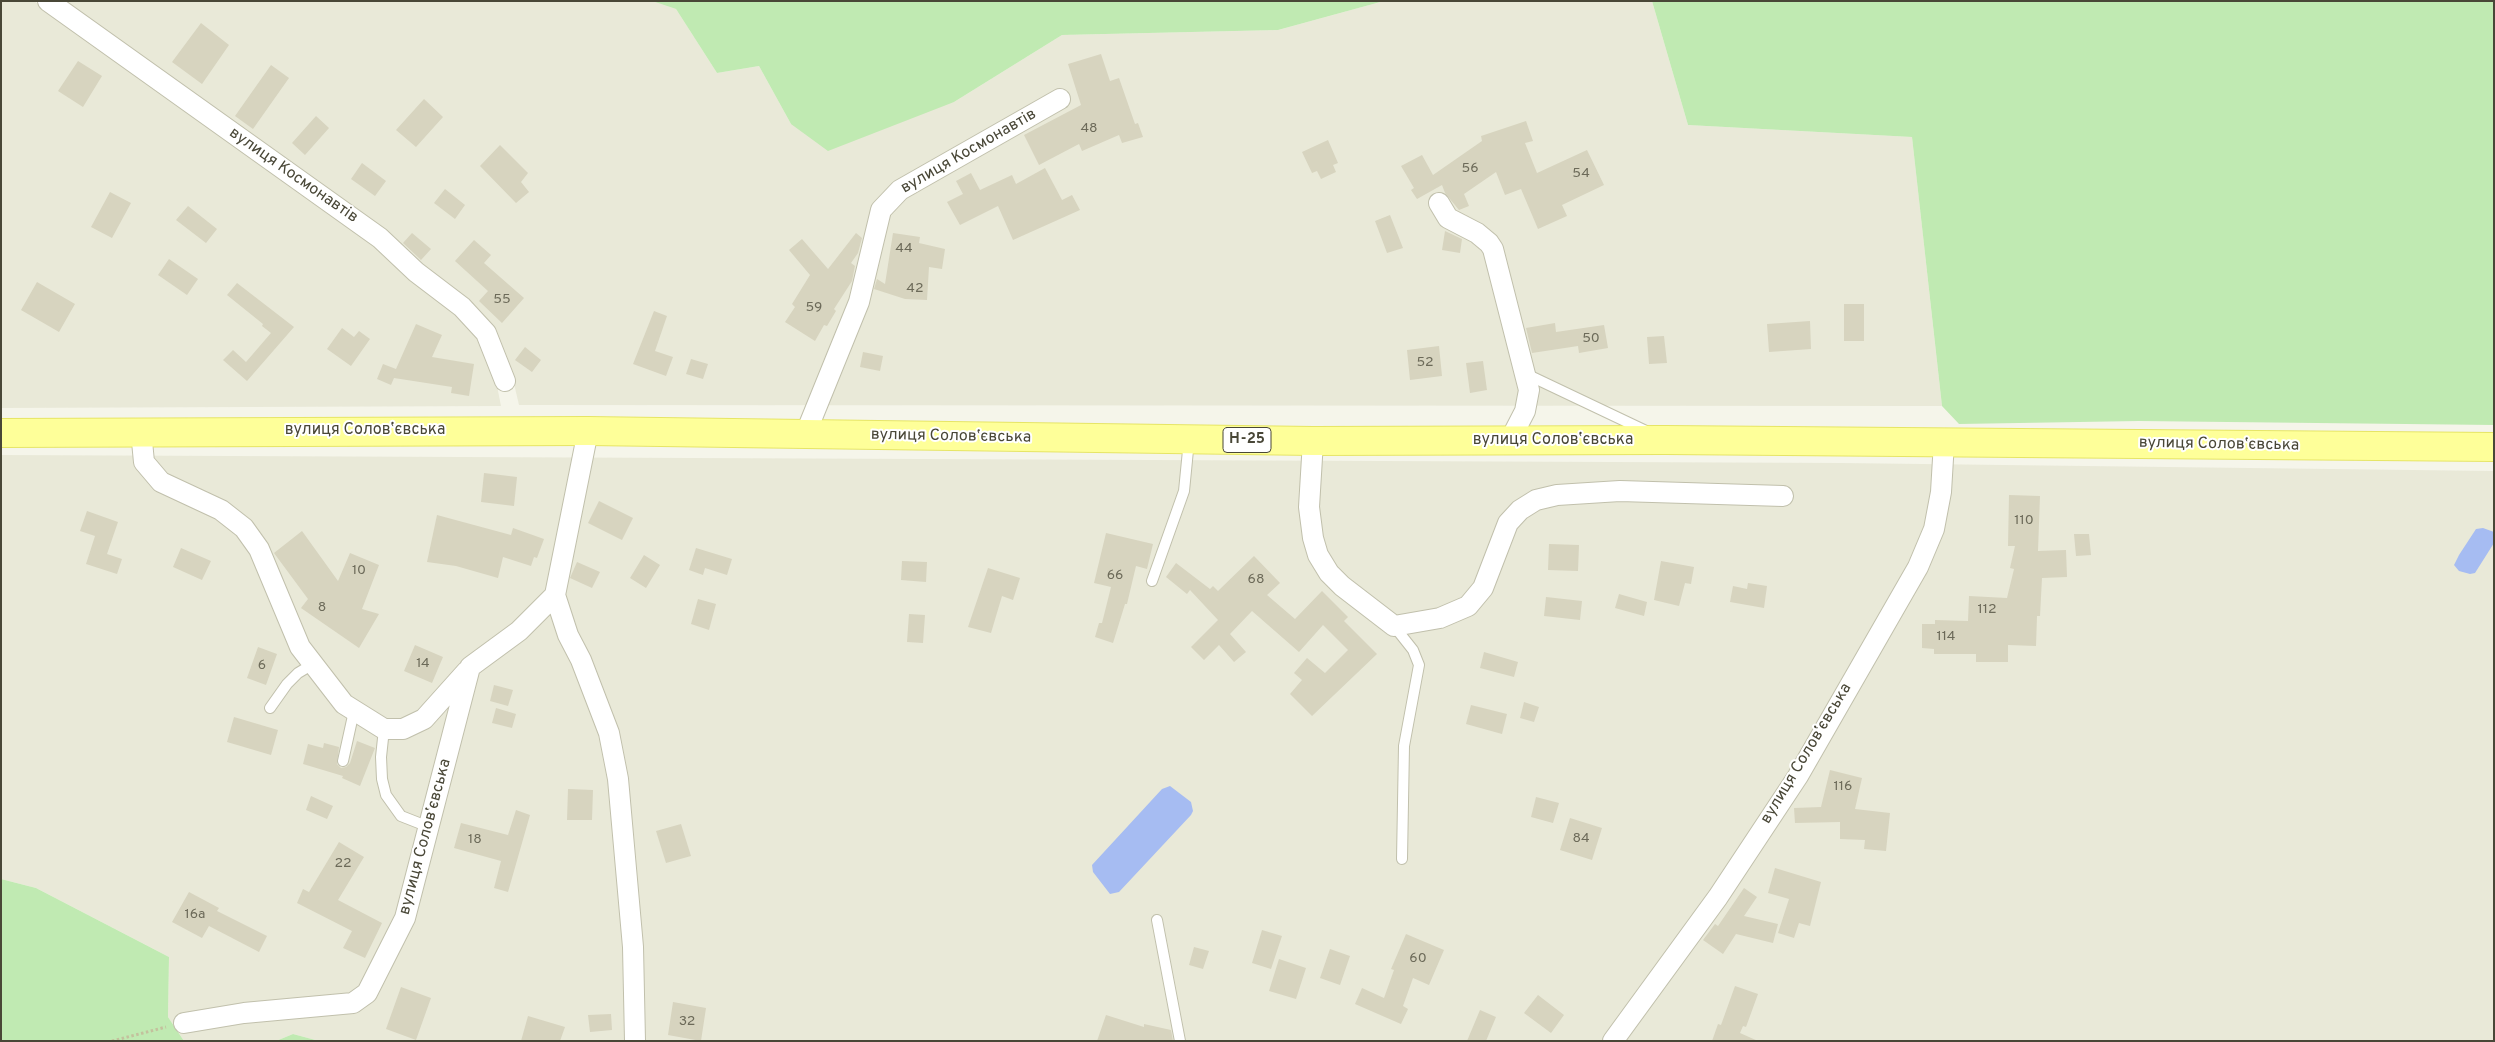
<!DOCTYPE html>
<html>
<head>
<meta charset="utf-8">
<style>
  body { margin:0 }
  #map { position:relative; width:2495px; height:1042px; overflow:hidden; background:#f5f5ea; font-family:Overpass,sans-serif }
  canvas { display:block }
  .frame { position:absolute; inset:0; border:2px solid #494737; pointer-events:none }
</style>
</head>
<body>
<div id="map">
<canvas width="2495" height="1042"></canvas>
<div class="frame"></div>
</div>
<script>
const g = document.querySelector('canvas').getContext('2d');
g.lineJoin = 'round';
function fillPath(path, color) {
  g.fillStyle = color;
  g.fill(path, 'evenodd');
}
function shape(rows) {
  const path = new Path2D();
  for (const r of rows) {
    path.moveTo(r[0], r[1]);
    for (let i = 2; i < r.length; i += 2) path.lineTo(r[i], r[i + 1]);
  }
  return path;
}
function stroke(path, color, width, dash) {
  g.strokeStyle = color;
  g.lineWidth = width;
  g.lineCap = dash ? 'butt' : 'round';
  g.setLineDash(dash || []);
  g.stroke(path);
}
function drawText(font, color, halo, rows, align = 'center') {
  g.font = font + ' Overpass,sans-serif';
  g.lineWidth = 4;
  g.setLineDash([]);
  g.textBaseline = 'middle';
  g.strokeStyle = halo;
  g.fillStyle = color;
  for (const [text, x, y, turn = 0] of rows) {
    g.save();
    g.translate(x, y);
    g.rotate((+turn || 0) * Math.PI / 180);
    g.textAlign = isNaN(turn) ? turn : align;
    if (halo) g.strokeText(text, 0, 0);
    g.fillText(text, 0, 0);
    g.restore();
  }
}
fillPath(shape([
  [1,1,34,1,374,244,456,314,479,338,495,376,501,406,1,408],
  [62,1,652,1,676,9,717,73,759,66,791,124,954,102,1062,35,1278,30,1384,1,1652,1,1688,125,1912,137,1942,406,519,405,511,371,493,329],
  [1,455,1841,463,2494,471,2494,1041,319,1041,293,1034,276,1041,184,1041,168,1017,169,957,36,888,1,879]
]), '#e9e9d8');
fillPath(shape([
  [652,1,1384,1,1278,30,1062,35,954,102,828,151,791,124,759,66,717,73,676,9],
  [1652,1,2494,1,2494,425,2139,421,1959,424,1942,406,1912,137,1688,125],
  [1,879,36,888,169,957,168,1017,184,1041,1,1041],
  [293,1034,319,1041,276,1041]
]), '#c0eab2');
fillPath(shape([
  [2483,528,2494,532,2494,543,2475,573,2470,574,2459,571,2454,565,2459,555,2476,529],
  [1170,786,1191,802,1193,811,1191,815,1119,892,1110,894,1093,872,1092,865,1162,789]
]), '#a6bcf2');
fillPath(shape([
  [201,23,229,45,202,84,172,62],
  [1101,54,1110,81,1119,78,1135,124,1138,123,1143,137,1122,143,1119,135,1082,151,1079,144,1039,165,1024,135,1081,105,1068,64],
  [78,61,102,76,83,107,58,91],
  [271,65,289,78,253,129,235,116],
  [424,99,443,117,416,147,396,130],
  [316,116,329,128,305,155,292,143],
  [1526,121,1533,141,1525,143,1537,173,1587,150,1604,185,1562,205,1567,216,1538,229,1521,189,1505,195,1496,172,1464,194,1469,206,1459,210,1445,193,1442,185,1417,199,1411,190,1414,188,1401,166,1422,155,1433,175,1482,141,1481,136],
  [1328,140,1338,163,1333,165,1336,172,1321,179,1317,171,1312,173,1302,152],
  [500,145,528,173,521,182,529,192,516,203,480,166],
  [362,163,386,181,375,196,351,179],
  [1045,168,1062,200,1072,195,1080,210,1013,240,998,206,960,225,947,202,963,194,956,181,971,173,980,190,1012,175,1016,184],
  [445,189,465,205,455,219,434,203],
  [110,192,131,203,112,238,91,227],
  [188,206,217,229,206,243,176,220],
  [1390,215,1403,248,1387,253,1375,221],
  [1445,231,1462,239,1460,253,1442,250],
  [412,233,431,249,421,260,403,243],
  [856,233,862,238,858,253,851,263,855,266,852,281,834,309,836,311,827,326,824,325,815,341,785,322,795,307,792,304,810,275,789,250,802,239,828,269],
  [893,233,920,237,919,243,945,249,942,269,929,267,927,300,905,299,874,289,877,279,885,284],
  [474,240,491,255,484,263,524,298,502,323,479,301,488,291,455,261],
  [169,259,198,279,187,295,158,275],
  [37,282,75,304,59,332,21,310],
  [237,283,294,327,247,381,223,360,233,350,246,362,271,333,262,326,263,324,227,295],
  [1844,304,1864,304,1864,341,1844,341],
  [654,311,667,316,655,351,673,357,666,376,633,364],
  [1810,321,1811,349,1769,352,1767,324],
  [1555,323,1556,332,1604,325,1608,348,1579,353,1578,346,1532,353,1526,328],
  [416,324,442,335,432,357,474,364,469,396,451,393,452,387,394,378,391,385,377,379,383,364,396,369],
  [342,328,354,337,359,331,370,339,351,366,327,349],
  [1664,336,1667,363,1649,364,1647,337],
  [1439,346,1442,376,1410,380,1407,350],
  [525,347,541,360,532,372,515,360],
  [863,352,883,356,880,371,860,367],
  [691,359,708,364,703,379,686,374],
  [1483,361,1487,390,1470,393,1466,363],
  [484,473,517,477,514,506,481,502],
  [2009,495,2040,496,2038,551,2066,550,2067,577,2042,578,2040,616,2037,616,2036,646,2008,645,2008,662,1976,662,1976,654,1934,654,1934,649,1922,648,1922,624,1935,624,1935,620,1968,621,1969,596,2007,598,2014,569,2010,568,2015,546,2008,546],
  [599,501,633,518,622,540,588,523],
  [87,511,118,522,107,554,122,559,117,574,86,564,95,536,80,531],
  [437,515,511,535,513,528,544,539,537,558,534,557,531,566,503,557,498,578,456,566,427,562],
  [302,531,338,581,350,553,379,565,362,609,379,614,359,648,301,608,308,599,274,553],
  [1106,533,1153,544,1147,569,1136,566,1127,604,1125,604,1113,643,1095,637,1099,623,1102,623,1111,587,1094,583],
  [2074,534,2089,534,2091,555,2076,556],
  [1549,544,1579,545,1578,571,1548,570],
  [181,548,211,561,202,580,173,567],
  [696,548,732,559,727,575,705,568,703,575,689,570],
  [644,555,660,565,646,588,630,578],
  [1254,556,1280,583,1267,595,1295,619,1322,591,1348,617,1344,621,1377,654,1312,716,1290,694,1302,680,1294,673,1307,658,1325,673,1348,650,1323,625,1299,652,1252,611,1230,634,1246,652,1234,662,1219,645,1204,660,1191,647,1218,620,1190,590,1187,594,1166,577,1176,563,1210,589,1213,586,1218,591],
  [902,561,927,562,926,582,901,580],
  [1661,561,1694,567,1691,584,1685,583,1679,606,1654,600],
  [577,562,600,572,592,588,570,578],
  [988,568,1020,578,1013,600,1002,596,991,633,968,627],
  [1748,583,1767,586,1764,608,1730,602,1733,586,1747,589],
  [1619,594,1647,602,1644,616,1615,608],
  [1546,597,1582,601,1580,620,1544,616],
  [698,599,716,604,709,630,691,624],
  [909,614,925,615,923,643,907,642],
  [415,645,443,657,432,683,404,671],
  [258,647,277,654,266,685,247,678],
  [1484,652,1518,662,1514,677,1480,668],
  [494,685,513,690,508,706,490,701],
  [1524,702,1539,707,1534,722,1520,718],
  [1471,705,1507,714,1502,734,1466,724],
  [496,708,516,714,512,728,492,723],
  [234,717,278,730,271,755,227,742],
  [357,741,375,748,360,786,342,778,343,776,303,764,308,744,323,748,324,743,339,747,337,764,341,768,346,767,350,763],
  [1830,770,1862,778,1855,809,1890,813,1886,851,1864,849,1865,840,1840,839,1840,822,1795,823,1794,808,1821,807],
  [568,789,593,790,592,820,567,820],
  [311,796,333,806,327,819,306,810],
  [1536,797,1559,803,1553,823,1531,817],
  [516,810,530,815,508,892,494,888,501,861,454,848,461,823,508,835],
  [1570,818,1602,828,1592,860,1560,850],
  [681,824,691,856,666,863,656,831],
  [339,842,364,857,338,900,382,923,365,958,343,948,352,931,297,903,303,889,309,892],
  [1775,868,1821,882,1810,926,1799,923,1794,938,1778,933,1789,899,1768,893],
  [1744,888,1757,897,1744,916,1778,924,1773,943,1736,934,1723,954,1703,940,1715,924,1718,926],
  [189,892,219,908,217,911,267,936,259,952,209,926,202,938,172,922],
  [1262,930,1282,936,1271,969,1252,963],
  [1406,934,1444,950,1429,985,1413,978,1403,1006,1408,1009,1401,1024,1355,1004,1362,988,1384,998,1394,970,1391,969],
  [1194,947,1209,951,1203,969,1189,965],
  [1330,949,1350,956,1340,985,1320,978],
  [1279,959,1306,968,1296,999,1269,991],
  [1735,986,1758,994,1746,1027,1743,1026,1740,1033,1758,1041,1712,1041,1718,1024,1721,1025],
  [401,987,431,998,416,1040,386,1029],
  [1538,995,1564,1015,1551,1033,1524,1013],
  [673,1002,706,1008,701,1041,668,1035],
  [1480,1010,1496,1017,1486,1041,1467,1041],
  [611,1014,612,1030,590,1032,588,1015],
  [1106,1015,1144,1027,1144,1024,1171,1030,1173,1041,1097,1041],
  [528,1016,565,1027,560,1041,521,1041]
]), '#d7d4bf');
const lane = shape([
  [1526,374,1646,431],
  [1152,581,1184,491,1189,440],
  [1394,626,1413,650,1419,665,1404,746,1402,859],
  [270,708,287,684,298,673,313,664],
  [384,729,381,757,382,779,386,795,401,816,429,827],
  [343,761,354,711],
  [1157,920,1180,1041]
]);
const street = shape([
  [48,1,380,238,416,272,462,307,486,333,505,381],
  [1439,203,1448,218,1477,233,1489,243,1493,249,1529,390,1525,411,1509,442],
  [141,431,144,462,161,482,221,510,244,528,259,549,300,647,344,704,384,729,403,729,424,719,467,671],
  [588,431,555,595,568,635,581,660,609,733,618,779,633,947,635,1041],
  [805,435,859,302,881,210,900,190,1060,99],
  [1313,441,1309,507,1313,538,1318,555,1329,573,1342,586,1394,626,1440,618,1468,606,1483,588,1508,523,1520,510,1536,500,1557,495,1620,491,1783,496],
  [184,1023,244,1013,353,1003,367,993,405,918,470,667,519,631,555,595],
  [1613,1041,1718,897,1798,776,1918,567,1934,529,1941,492,1944,442]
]);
const primary = shape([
  [1,433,588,431,1313,441,1665,440,2494,447]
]);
stroke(lane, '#c1c0ac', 12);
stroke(street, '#c1c0ac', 22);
stroke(primary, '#e6e566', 30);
stroke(shape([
  [112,1041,166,1027]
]), '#c3c19d', 3, [2.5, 2.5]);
stroke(lane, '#fff', 10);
stroke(street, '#fff', 20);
stroke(primary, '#feff99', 28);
drawText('14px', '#6c6a59', null, [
  ["48",1089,129],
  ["56",1470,169],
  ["54",1581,174],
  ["44",904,249],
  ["42",915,289],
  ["55",502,300],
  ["59",814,308],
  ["50",1591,339],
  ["52",1425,363],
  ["110",2024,521],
  ["10",359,571],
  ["66",1115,576],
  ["68",1256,580],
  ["8",322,608],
  ["112",1987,610],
  ["114",1946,637],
  ["14",423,664],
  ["6",262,666],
  ["116",1843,787],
  ["84",1581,839],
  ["18",475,840],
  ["22",343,864],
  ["16а",195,915],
  ["60",1418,959],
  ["32",687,1022]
]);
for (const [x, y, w] of [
  [1247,440,48]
]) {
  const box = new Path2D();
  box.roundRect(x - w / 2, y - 12.5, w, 25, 4);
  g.fillStyle = '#fff';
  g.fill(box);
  stroke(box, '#494737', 1);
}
drawText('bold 15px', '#494737', null, [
  ["Н-25",1247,440]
]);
drawText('16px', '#494737', '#fff', [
  ["вулиця Космонавтів",969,152,-30],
  ["вулиця Космонавтів",293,176,35],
  ["вулиця Соловʼєвська",365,431],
  ["вулиця Соловʼєвська",951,437,1],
  ["вулиця Соловʼєвська",1553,441],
  ["вулиця Соловʼєвська",2219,445,1],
  ["вулиця Соловʼєвська",1807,754,-59],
  ["вулиця Соловʼєвська",426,837,-75]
]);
</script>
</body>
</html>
